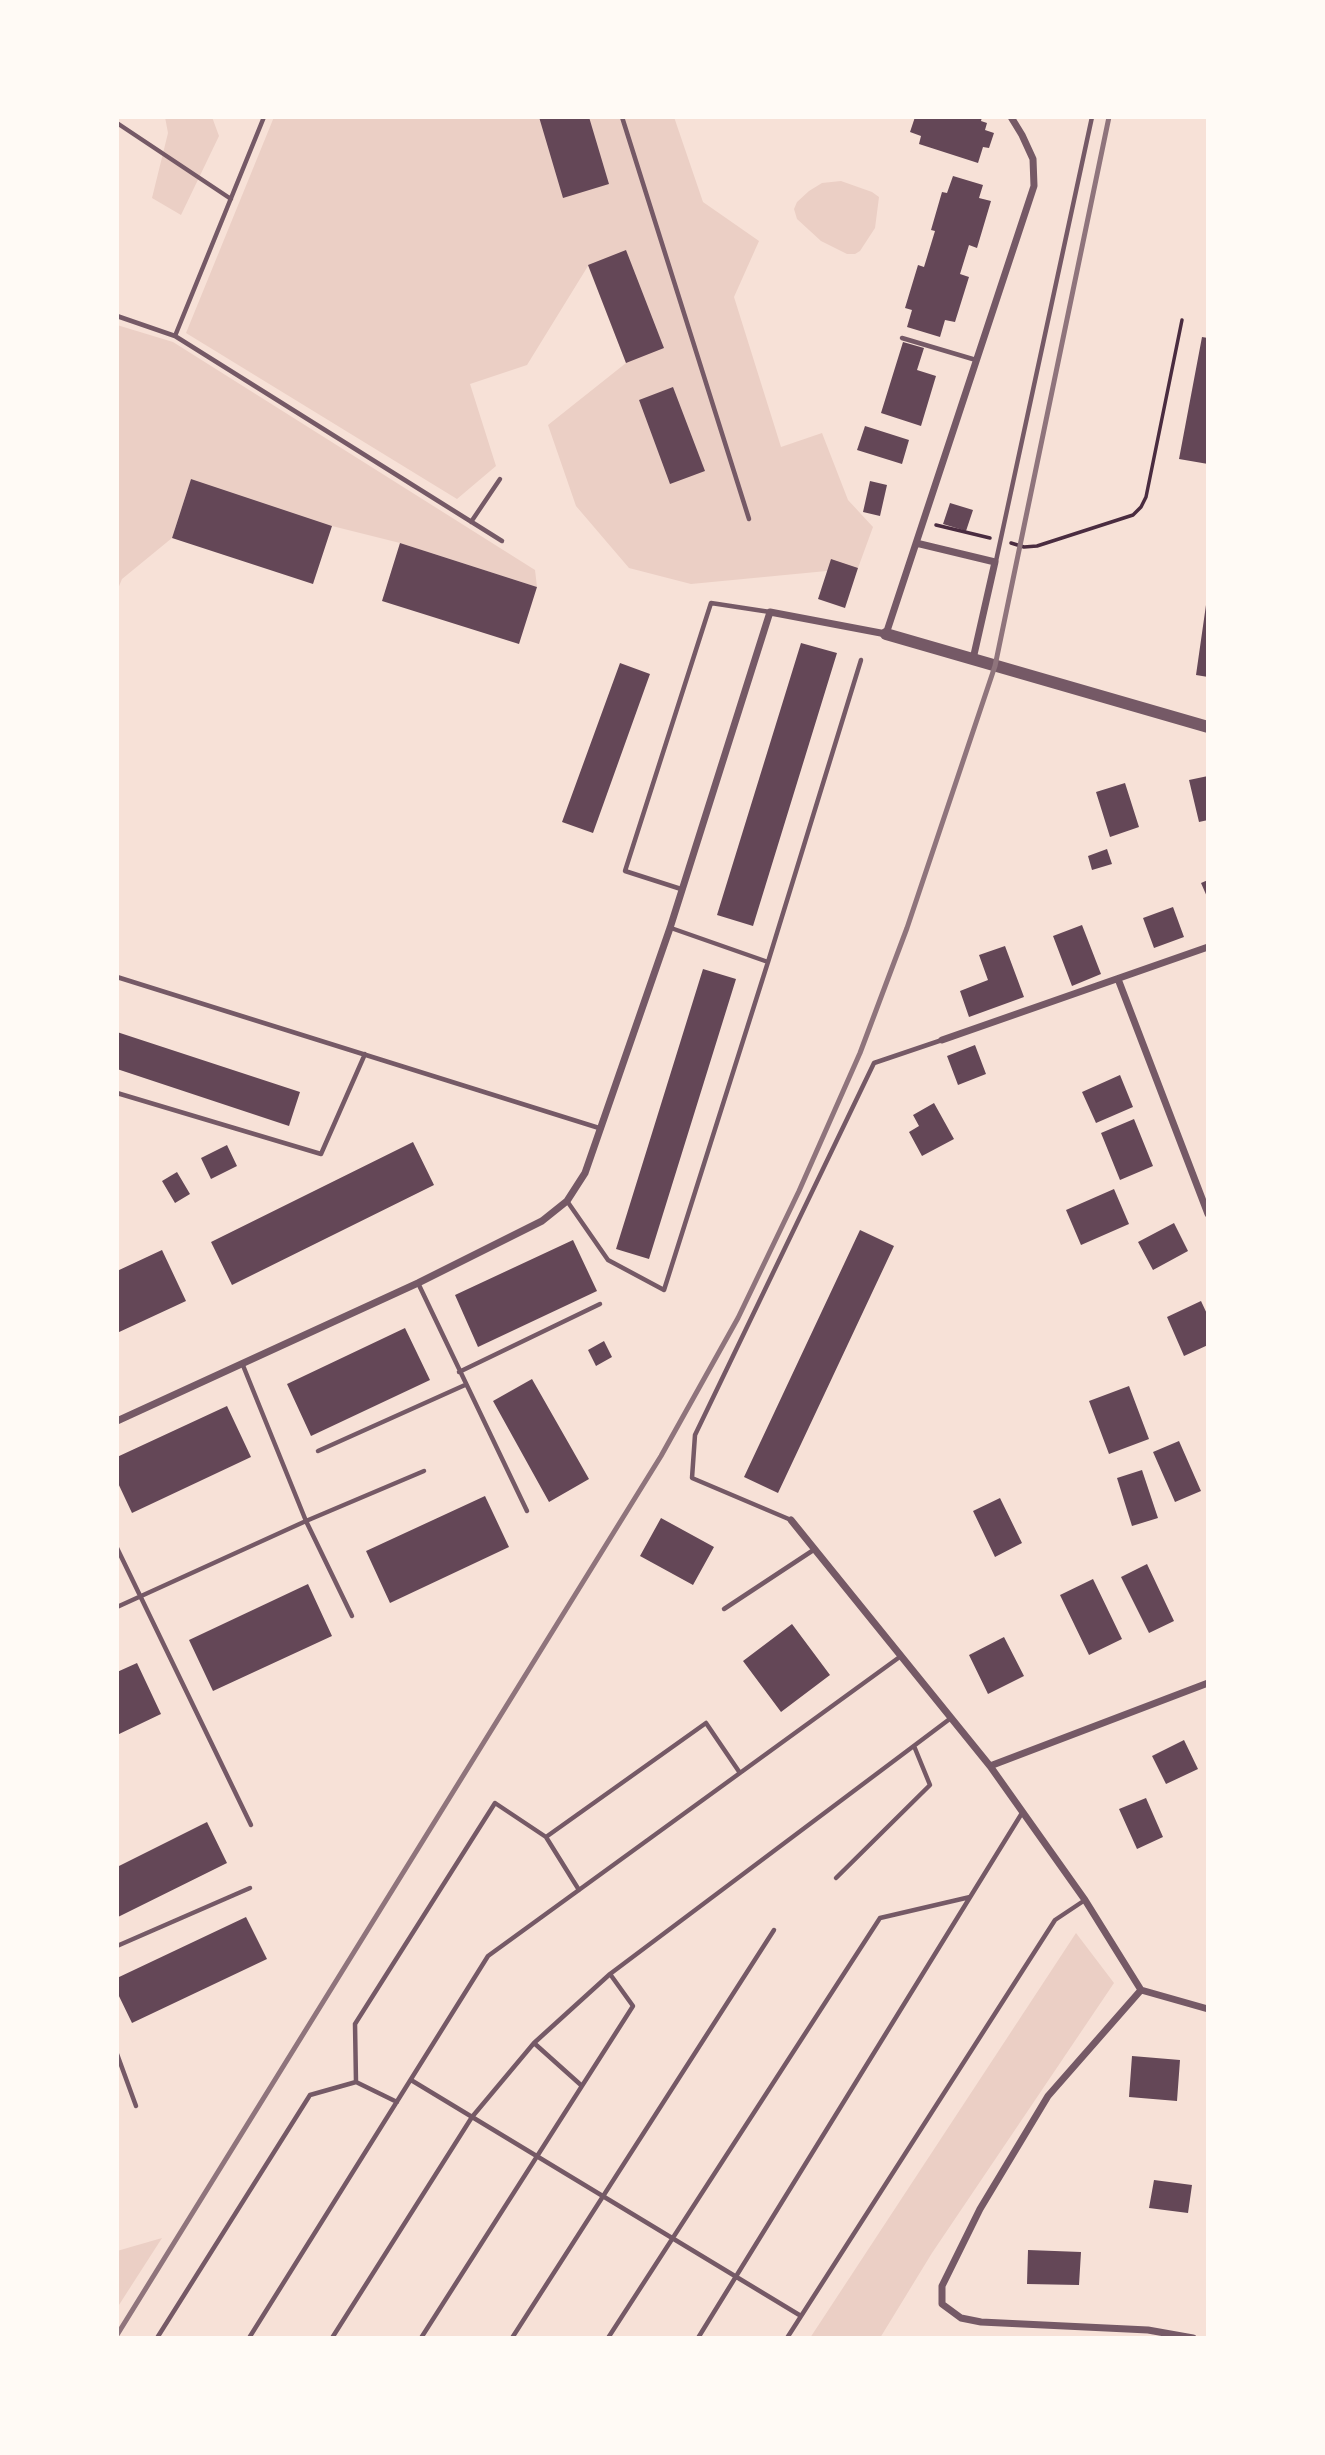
<!DOCTYPE html>
<html>
<head>
<meta charset="utf-8">
<style>
  body { margin:0 }
  #map { position:relative; width:1325px; height:2455px; overflow:hidden; background:#f7e1d7; font-family:"Roboto Serif",serif }
  canvas { display:block }
  .frame { position:absolute; inset:0; border:119px solid #fffaf5; pointer-events:none }
</style>
</head>
<body>
<div id="map">
<canvas width="1325" height="2455"></canvas>
<div class="frame"></div>
</div>
<script>
const g = document.querySelector('canvas').getContext('2d');
g.lineJoin = 'round';
function fillPath(path, color) {
  g.fillStyle = color;
  g.fill(path, 'evenodd');
}
function shape(rows) {
  const path = new Path2D();
  for (const r of rows) {
    path.moveTo(r[0], r[1]);
    for (let i = 2; i < r.length; i += 2) path.lineTo(r[i], r[i + 1]);
  }
  return path;
}
function stroke(path, color, width, dash) {
  g.strokeStyle = color;
  g.lineWidth = width;
  g.lineCap = dash ? 'butt' : 'round';
  g.setLineDash(dash || []);
  g.stroke(path);
}
fillPath(shape([
  [165,117,212,117,219,136,181,215,152,198,168,133],
  [274,117,674,117,703,202,759,241,734,297,781,447,822,433,848,500,873,527,858,568,691,584,629,568,576,506,548,425,626,363,588,266,527,365,470,384,496,466,457,499,186,333],
  [841,181,872,192,879,197,875,228,860,251,855,254,847,254,821,241,797,219,794,209,797,202,809,191,822,183],
  [117,325,173,342,535,570,537,587,400,543,332,526,191,479,172,538,122,579,117,591],
  [1076,1933,1114,1983,932,2253,880,2338,810,2338],
  [162,2238,117,2308,117,2251]
]), '#ebcfc5');
fillPath(shape([
  [539,117,589,117,609,184,563,198],
  [915,117,982,117,981,121,987,123,985,130,994,133,989,148,983,147,978,163,919,144,921,136,910,132],
  [953,176,983,185,979,198,991,201,977,248,969,245,960,274,969,277,955,322,945,320,940,337,907,327,912,310,905,308,918,265,924,267,935,231,931,230,942,192,947,193],
  [626,250,664,348,626,363,588,265],
  [1202,337,1208,338,1208,464,1179,459],
  [903,342,924,348,917,370,936,376,921,426,881,413],
  [673,387,705,471,670,484,639,400],
  [865,426,909,440,902,464,857,450],
  [191,479,332,526,313,584,172,538],
  [870,481,887,485,880,516,863,512],
  [950,503,973,510,966,531,943,524],
  [400,543,537,587,519,644,382,601],
  [831,559,858,568,845,608,818,599],
  [1206,605,1208,606,1208,677,1196,675],
  [801,643,837,653,753,926,717,915],
  [620,663,650,674,593,833,562,822],
  [1208,776,1208,820,1199,822,1189,780],
  [1125,783,1139,827,1110,837,1096,792],
  [1107,849,1112,864,1092,870,1088,856],
  [1208,880,1208,899,1201,883],
  [1173,907,1184,937,1154,948,1143,918],
  [1082,925,1101,974,1072,986,1053,936],
  [1005,946,1024,997,969,1017,960,991,988,980,979,955],
  [703,969,736,979,649,1259,616,1249],
  [117,1032,300,1092,289,1126,117,1069],
  [975,1045,986,1074,958,1085,947,1056],
  [1120,1075,1133,1107,1096,1123,1082,1092],
  [934,1103,954,1139,922,1156,909,1132,919,1126,913,1115],
  [1134,1119,1153,1166,1120,1180,1101,1133],
  [413,1142,434,1185,232,1285,211,1242],
  [227,1145,237,1166,211,1179,201,1158],
  [177,1172,190,1194,175,1203,162,1181],
  [1114,1189,1129,1224,1081,1245,1066,1210],
  [1174,1223,1188,1251,1153,1270,1138,1242],
  [860,1230,894,1246,778,1493,744,1477],
  [573,1240,597,1291,478,1347,455,1295],
  [162,1250,186,1301,117,1333,117,1271],
  [1201,1301,1208,1316,1208,1345,1184,1356,1167,1317],
  [405,1328,430,1380,311,1436,287,1384],
  [604,1341,612,1357,596,1366,588,1350],
  [532,1379,589,1479,549,1502,493,1401],
  [1129,1386,1149,1439,1109,1454,1089,1401],
  [227,1406,251,1457,132,1513,117,1481,117,1457],
  [1179,1441,1201,1491,1175,1502,1153,1452],
  [1142,1470,1158,1518,1132,1526,1117,1478],
  [485,1496,509,1547,390,1603,366,1551],
  [1000,1498,1022,1543,995,1557,973,1511],
  [661,1518,714,1547,693,1585,640,1556],
  [1147,1564,1174,1621,1149,1633,1121,1577],
  [1093,1579,1122,1639,1089,1655,1060,1595],
  [308,1584,332,1636,213,1691,189,1640],
  [792,1624,830,1675,781,1712,743,1661],
  [1004,1637,1024,1676,988,1694,969,1655],
  [137,1663,161,1714,117,1735,117,1672],
  [1184,1740,1198,1769,1166,1784,1152,1756],
  [1146,1798,1163,1837,1137,1849,1119,1809],
  [207,1822,227,1863,118,1917,117,1867],
  [246,1917,267,1959,132,2023,117,1992,117,1978],
  [1132,2056,1180,2060,1177,2101,1129,2097],
  [1154,2180,1192,2185,1188,2213,1149,2208],
  [1028,2250,1081,2252,1079,2285,1027,2284]
]), '#644757');
stroke(shape([
  [936,525,990,538],
  [1011,543,1024,547,1037,546,1133,515,1141,507,1146,497,1182,320]
]), '#4a2c40', 3.5);
stroke(shape([
  [622,117,749,519],
  [117,123,231,199],
  [117,316,175,336,502,541],
  [175,336,264,117],
  [902,338,976,360],
  [471,522,500,479],
  [996,561,1092,117],
  [681,889,625,871,711,603,770,612],
  [671,928,768,962,861,660],
  [117,977,599,1128],
  [117,1093,321,1154,365,1054],
  [567,1201,608,1260,664,1290,768,962],
  [418,1283,527,1511],
  [242,1363,306,1521,352,1616],
  [459,1372,600,1304],
  [318,1451,465,1385],
  [791,1520,692,1478,695,1435,874,1063,942,1040],
  [117,1548,251,1825],
  [117,1607,306,1521,424,1471],
  [724,1609,815,1549],
  [546,1837,706,1723,740,1773],
  [836,1878,930,1785,914,1746],
  [117,1946,250,1888],
  [534,2043,582,2086],
  [117,2054,136,2106],
  [411,2080,801,2316],
  [356,2082,355,2024,495,1803,546,1837,579,1890],
  [157,2338,310,2095,356,2082,397,2102],
  [249,2338,488,1956,901,1656],
  [332,2338,472,2117,534,2043,610,1974,951,1718],
  [421,2338,633,2006,610,1974],
  [512,2338,774,1930],
  [608,2338,880,1918,970,1897],
  [698,2338,1022,1813],
  [787,2338,1055,1920,1085,1900]
]), '#755966', 4.5);
stroke(shape([
  [916,543,995,562,973,659],
  [1118,979,1208,1214],
  [942,1040,1208,947],
  [117,1421,418,1283,542,1221,567,1201,585,1173,670,928,770,612,886,634,1034,186,1033,159,1022,135,1011,117],
  [791,1520,990,1766,1085,1900,1141,1990,1208,2009],
  [990,1766,1208,1683],
  [1141,1990,1048,2096,980,2209,942,2286,942,2304,961,2318,981,2322,1148,2330,1193,2338]
]), '#755966', 7);
stroke(shape([
  [886,634,1208,727]
]), '#755966', 12);
stroke(shape([
  [117,2335,661,1456,738,1318,799,1191,860,1053,907,928,995,666,1109,117]
]), '#8f747c', 5);
</script>
</body>
</html>
